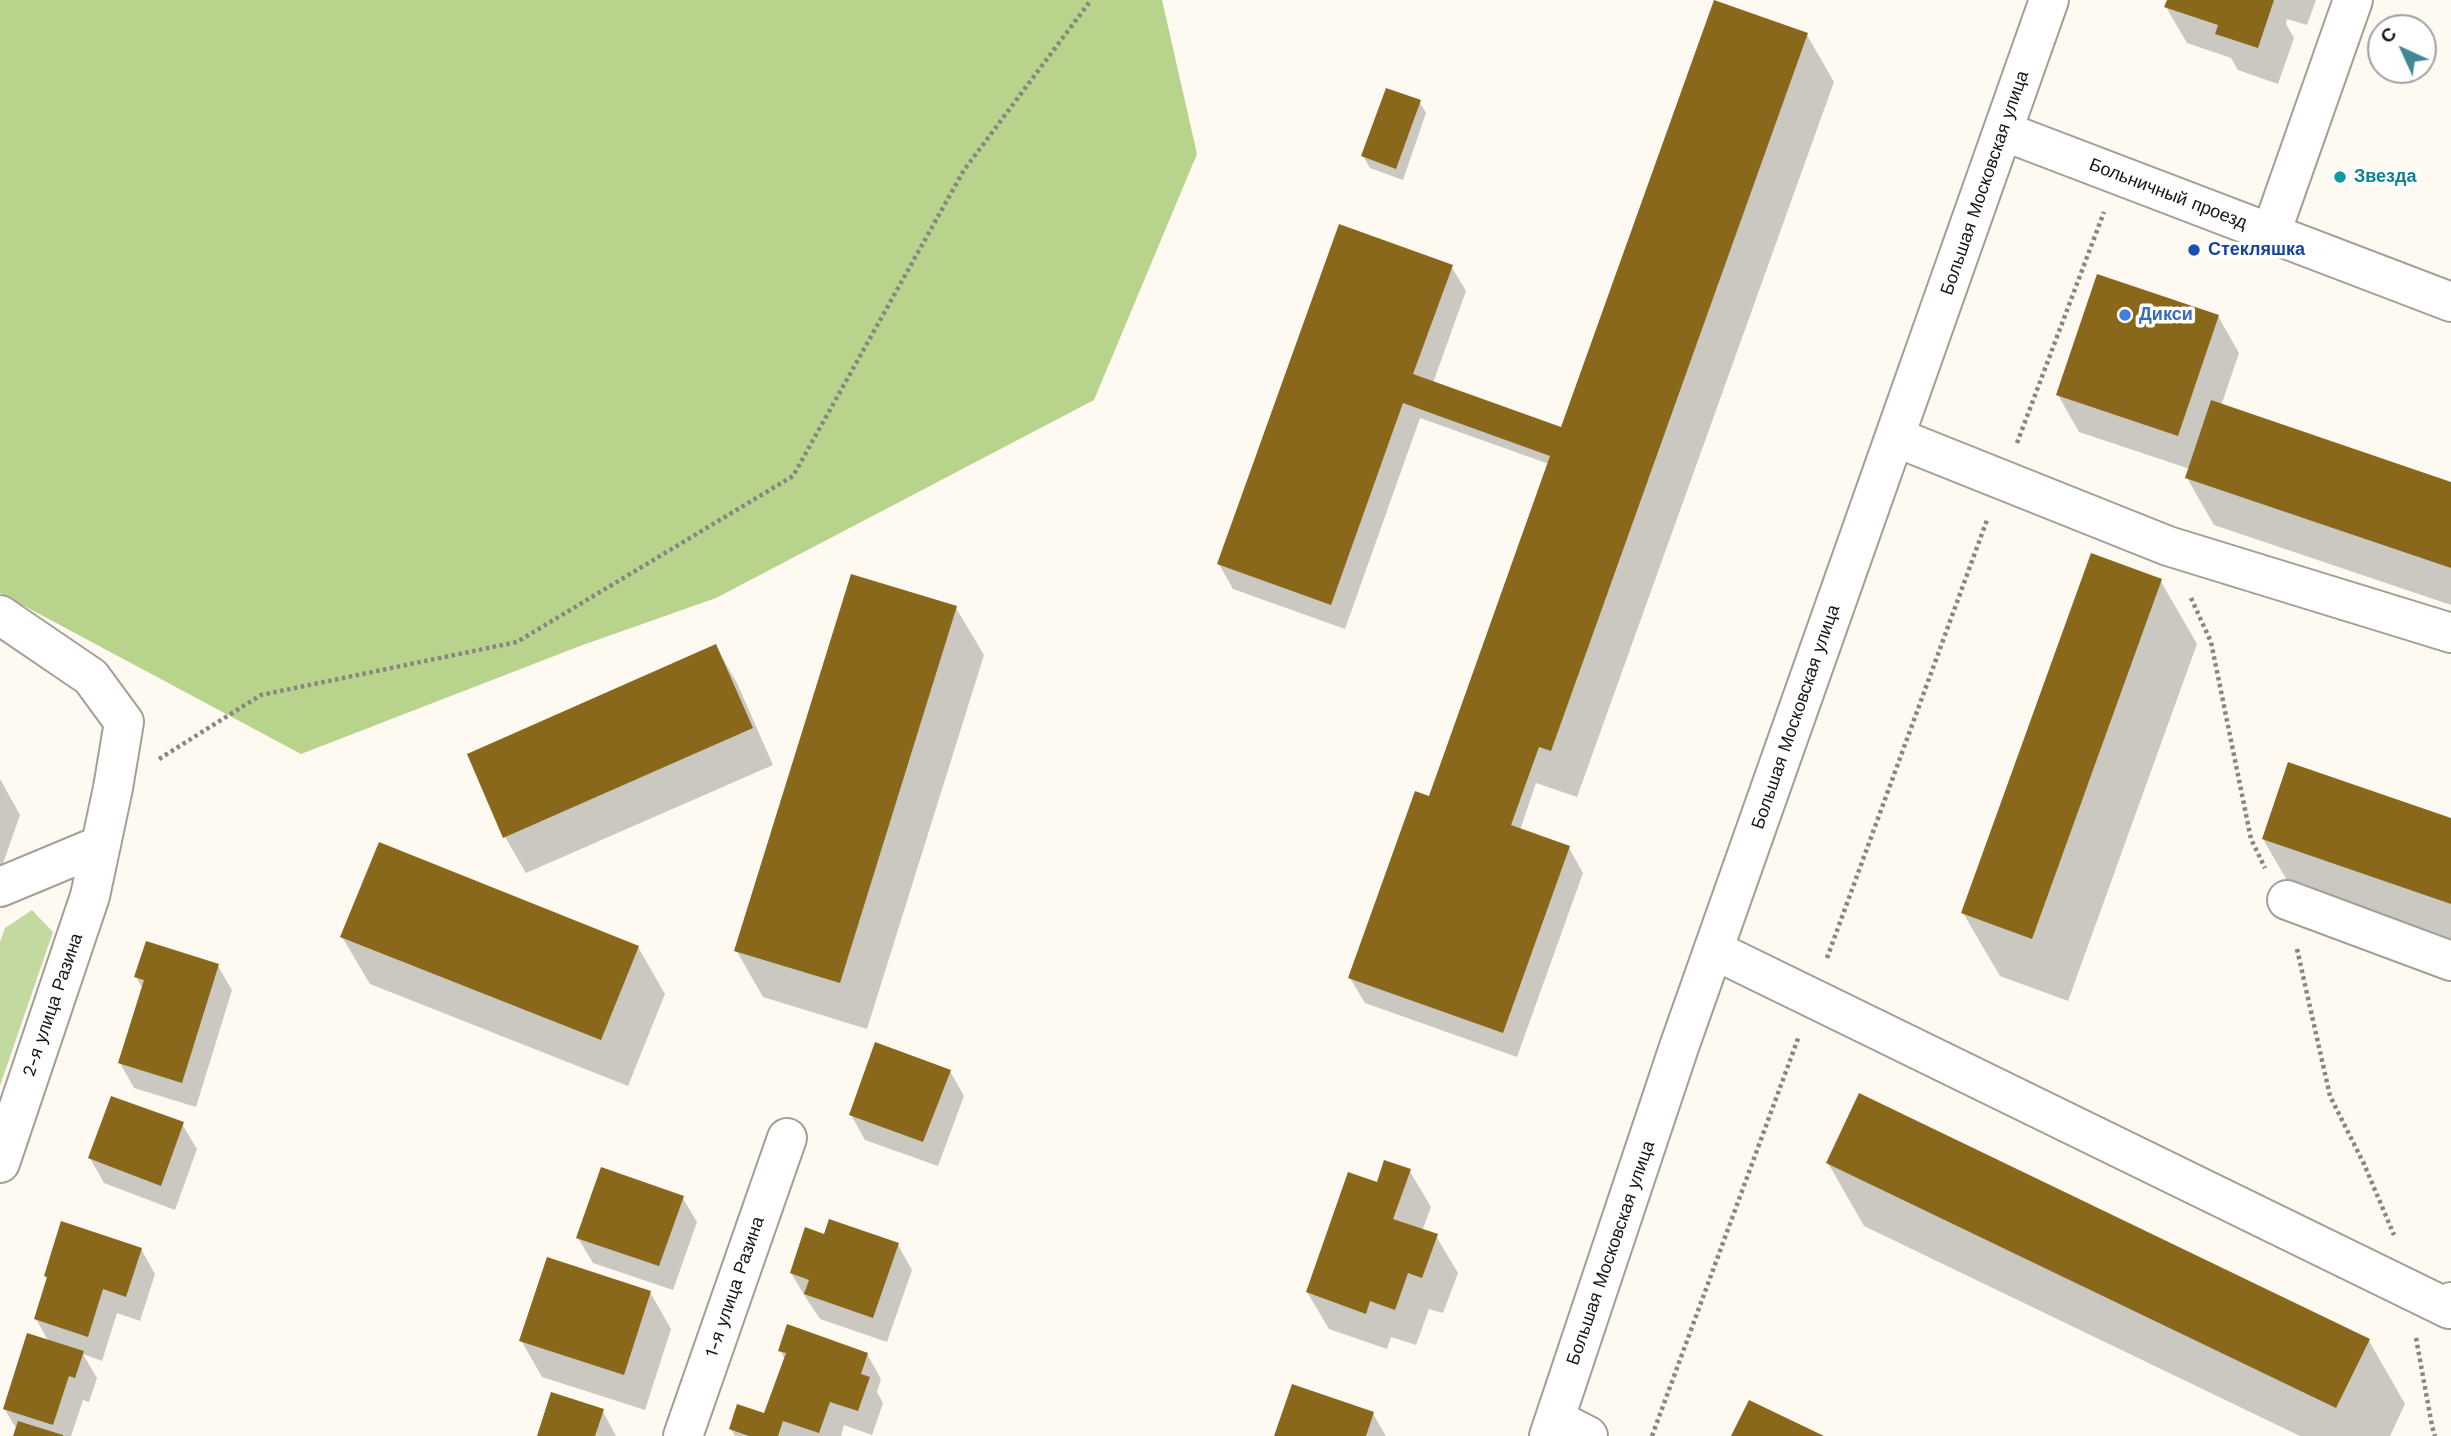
<!DOCTYPE html>
<html>
<head>
<meta charset="utf-8">
<style>
  body { margin:0 }
  #map { position:relative; width:2451px; height:1436px; overflow:hidden; background:#fefaf2; font-family:"Work Sans",sans-serif }
  canvas { display:block }
  .north { position:absolute; left:2367px; top:14px; width:70px; height:70px; box-sizing:border-box; background:#fff; border:2px solid #a1a1a0; border-radius:50%; rotate:315deg; font-size:19px; font-weight:700; line-height:28px; text-align:center; color:#151411 }
  .north::after { content:''; display:block; margin:auto; width:24px; height:32px; background:#438895; clip-path:polygon(50% 0,100% 100%,50% 72%,0 100%) }
</style>
</head>
<body>
<div id="map">
<canvas width="2451" height="1436"></canvas>
<div class="north">С</div>
</div>
<script>
const g = document.querySelector('canvas').getContext('2d');
g.lineJoin = 'round';
function fillPath(path, color) {
  g.fillStyle = color;
  g.fill(path, 'evenodd');
}
function shape(rows) {
  const path = new Path2D();
  for (const r of rows) {
    path.moveTo(r[0], r[1]);
    for (let i = 2; i < r.length; i += 2) path.lineTo(r[i], r[i + 1]);
  }
  return path;
}
function stroke(path, color, width, dash) {
  g.strokeStyle = color;
  g.lineWidth = width;
  g.lineCap = dash ? 'butt' : 'round';
  g.setLineDash(dash || []);
  g.stroke(path);
}
function drawText(font, color, halo, rows, align = 'center') {
  g.font = font + ' "Work Sans",sans-serif';
  g.lineWidth = 7;
  g.setLineDash([]);
  g.textBaseline = 'middle';
  g.strokeStyle = halo;
  g.fillStyle = color;
  for (const [text, x, y, turn = 0] of rows) {
    g.save();
    g.translate(x, y);
    g.rotate((+turn || 0) * Math.PI / 180);
    g.textAlign = isNaN(turn) ? turn : align;
    if (halo) g.strokeText(text, 0, 0);
    g.fillText(text, 0, 0);
    g.restore();
  }
}
fillPath(shape([
  [32,910,53,932,0,1086,0,942,5,928]
]), '#c2da9f');
fillPath(shape([
  [0,0,1162,0,1197,154,1094,400,716,598,580,646,301,754,0,593]
]), '#b8d48c');
fillPath(shape([
  [2169,0,2316,0,2307,25,2287,19,2286,24,2294,38,2278,84,2238,70,2231,58,2187,43,2166,7],
  [1807,35,1834,82,1577,797,1536,783,1520,830,1569,848,1583,873,1517,1057,1365,1003,1350,978,1430,798,1549,464,1420,418,1345,629,1233,589,1219,564,1451,266,1466,291,1433,383,1561,431],
  [1419,101,1426,113,1403,180,1370,168,1363,156],
  [2218,316,2239,353,2221,406,2451,484,2451,605,2214,525,2187,478,2190,469,2079,432,2058,395],
  [2160,580,2197,644,2068,1001,2000,976,1963,913],
  [956,608,984,655,867,1029,763,997,736,950],
  [716,647,737,683,773,765,526,873,505,837],
  [0,779,20,815,0,872],
  [2451,820,2451,954,2300,903,2263,839],
  [342,937,638,947,665,994,628,1086,370,984],
  [218,966,232,990,196,1107,134,1088,120,1063,143,989,136,977],
  [950,1071,964,1096,938,1166,865,1140,851,1115],
  [182,1124,197,1149,175,1210,104,1183,90,1158],
  [1828,1163,2369,1341,2405,1404,2390,1436,2300,1436,1864,1226],
  [1409,1170,1431,1207,1422,1231,1436,1236,1458,1273,1443,1313,1429,1309,1416,1345,1391,1337,1387,1349,1329,1329,1307,1292,1378,1184],
  [682,1197,697,1222,673,1290,593,1263,578,1238],
  [826,1237,898,1245,912,1270,887,1342,820,1319,806,1298,791,1273],
  [141,1249,155,1274,140,1321,117,1313,102,1361,83,1354,97,1378,89,1402,83,1400,71,1436,15,1436,17,1430,4,1408,49,1342,36,1319,48,1280,45,1276],
  [650,1292,671,1329,645,1410,542,1377,521,1340],
  [780,1350,867,1354,881,1379,877,1392,883,1403,872,1435,844,1425,841,1436,735,1436,731,1429,768,1417,785,1360],
  [602,1410,616,1436,539,1436],
  [1373,1414,1386,1436,1276,1436]
]), '#0003');
fillPath(shape([
  [1714,0,1808,33,1551,751,1539,747,1511,825,1570,846,1503,1033,1348,978,1415,791,1429,796,1550,456,1403,403,1331,605,1217,564,1339,224,1453,265,1413,374,1561,427],
  [2167,0,2274,0,2258,48,2215,34,2218,25,2164,7],
  [1386,88,1421,100,1396,169,1361,156],
  [2097,274,2219,315,2178,436,2056,395],
  [2211,400,2451,482,2451,568,2185,478],
  [2091,553,2162,579,2032,939,1961,913],
  [851,574,957,606,840,983,734,951],
  [716,644,753,728,503,838,467,754],
  [2288,762,2451,818,2451,904,2262,839],
  [379,842,639,946,601,1040,340,937],
  [146,941,219,964,182,1083,118,1063,144,980,134,977],
  [875,1042,951,1070,923,1142,849,1115],
  [1859,1093,2370,1339,2336,1408,1826,1163],
  [111,1096,184,1122,161,1186,88,1158],
  [1384,1160,1411,1169,1393,1219,1438,1234,1422,1278,1408,1273,1395,1310,1370,1301,1366,1314,1306,1292,1348,1172,1377,1182],
  [601,1167,684,1196,659,1266,576,1238],
  [829,1219,899,1243,873,1318,804,1294,809,1280,790,1273,805,1227,824,1234],
  [61,1221,142,1248,126,1297,103,1289,88,1337,34,1319,47,1277,44,1276],
  [547,1257,651,1291,624,1375,519,1341],
  [787,1324,868,1353,861,1374,870,1377,858,1411,830,1402,819,1433,783,1421,778,1436,749,1436,729,1429,737,1404,764,1413,786,1353,778,1351],
  [27,1333,84,1351,75,1378,69,1376,53,1425,3,1409],
  [1292,1384,1374,1412,1366,1436,1274,1436],
  [551,1392,604,1409,595,1436,537,1436],
  [1749,1400,1824,1436,1731,1436],
  [18,1421,63,1435,63,1436,13,1436]
]), '#89681b');
const minor = shape([
  [2003,131,2451,302],
  [2271,233,2353,0],
  [1895,437,2168,546,2451,633],
  [0,615,91,677,124,722,113,788,90,896,0,1163],
  [0,887,101,845],
  [2287,900,2451,961],
  [1714,950,2449,1309,2451,1302],
  [1555,1419,1588,1436],
  [683,1436,787,1138],
  [1549,1436,1679,1047,2049,0]
]);
stroke(minor, '#a39f98', 42);
stroke(shape([
  [2017,443,2104,212],
  [2191,598,2211,642,2251,839,2265,868],
  [159,759,261,695,517,642,793,476,964,170,1091,0],
  [2297,949,2330,1096,2364,1164,2394,1235],
  [1827,958,1987,520],
  [2416,1338,2432,1426,2435,1436],
  [1652,1436,1799,1036]
]), '#888680', 4.5, [3.5, 3.5]);
stroke(minor, '#fff', 38);
for (const [x, y, r, color] of [
  [2340,177,7,"#0f9aa8"],
  [2194,250,7,"#1a4fb4"],
  [2125,315,7,"#3f7fe0"]
]) {
  const dot = new Path2D();
  dot.arc(x, y, r, 0, 2 * Math.PI);
  g.fillStyle = color;
  g.fill(dot);
  stroke(dot, '#fff', 2.5);
}
drawText('bold 18px', '#0d838f', '#fff', [
  ["Звезда",2354,177]
], 'left');
drawText('18px', '#151411', '#fff', [
  ["Большая Московская улица",1985,183,-71],
  ["Больничный проезд",2168,194,21],
  ["Большая Московская улица",1796,717,-71],
  ["2-я улица Разина",53,1005,-71],
  ["Большая Московская улица",1611,1253,-71],
  ["1-я улица Разина",735,1287,-71]
]);
drawText('bold 18px', '#164399', '#fff', [
  ["Стекляшка",2208,250]
], 'left');
drawText('bold 18px', '#366cbe', '#fff', [
  ["Дикси",2139,315]
], 'left');
</script>
</body>
</html>
